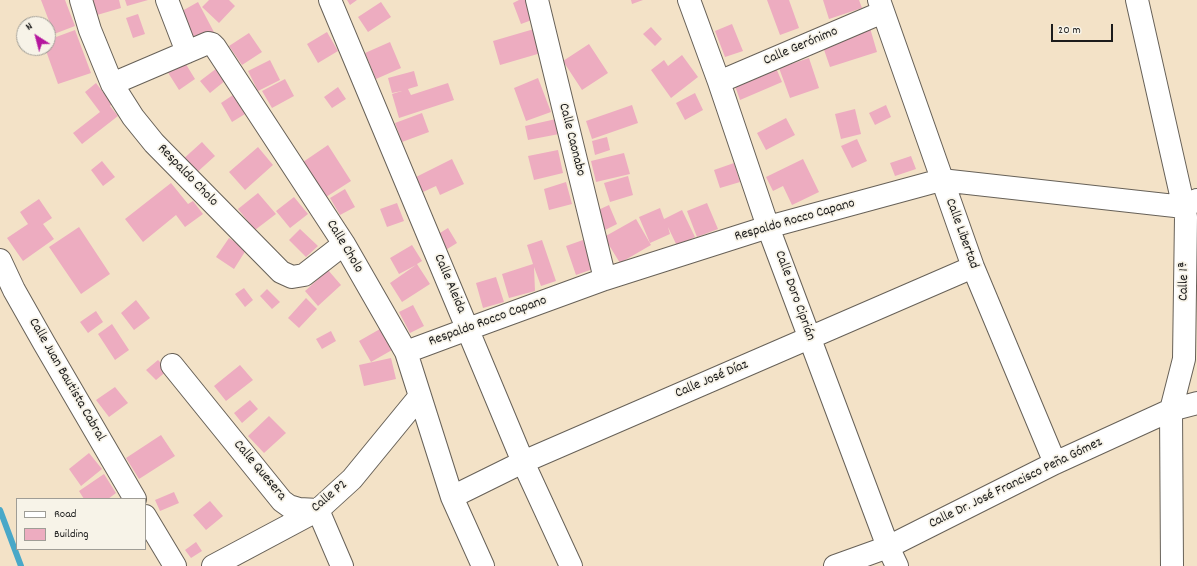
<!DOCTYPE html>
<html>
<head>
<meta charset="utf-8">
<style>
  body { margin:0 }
  #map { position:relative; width:1197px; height:566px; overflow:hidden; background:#f3e2c7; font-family:Dekko,sans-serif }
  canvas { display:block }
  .legend { position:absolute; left:16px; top:498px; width:130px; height:52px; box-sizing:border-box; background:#f7f3e8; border:1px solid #9f9d96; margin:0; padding:5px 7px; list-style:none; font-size:12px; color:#1c1c1c }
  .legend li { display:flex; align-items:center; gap:8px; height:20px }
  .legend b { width:20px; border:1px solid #9f9d96 }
  .north { position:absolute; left:16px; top:16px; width:40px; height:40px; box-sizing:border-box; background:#f7f3e8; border:1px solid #9f9d96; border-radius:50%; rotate:324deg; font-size:11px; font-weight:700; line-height:16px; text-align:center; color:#1c1c1c }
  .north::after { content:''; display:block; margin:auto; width:14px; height:18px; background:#b5179e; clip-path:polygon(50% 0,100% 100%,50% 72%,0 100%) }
  .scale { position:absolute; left:1051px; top:24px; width:62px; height:18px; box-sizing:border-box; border:2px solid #1c1c1c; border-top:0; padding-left:5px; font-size:12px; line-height:14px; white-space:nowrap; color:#1c1c1c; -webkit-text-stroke:3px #f7f3e8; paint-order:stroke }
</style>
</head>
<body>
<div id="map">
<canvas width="1197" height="566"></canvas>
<ul class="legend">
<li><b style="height:5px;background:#fff"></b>Road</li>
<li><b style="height:11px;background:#edacc0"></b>Building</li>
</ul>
<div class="north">N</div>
<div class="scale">20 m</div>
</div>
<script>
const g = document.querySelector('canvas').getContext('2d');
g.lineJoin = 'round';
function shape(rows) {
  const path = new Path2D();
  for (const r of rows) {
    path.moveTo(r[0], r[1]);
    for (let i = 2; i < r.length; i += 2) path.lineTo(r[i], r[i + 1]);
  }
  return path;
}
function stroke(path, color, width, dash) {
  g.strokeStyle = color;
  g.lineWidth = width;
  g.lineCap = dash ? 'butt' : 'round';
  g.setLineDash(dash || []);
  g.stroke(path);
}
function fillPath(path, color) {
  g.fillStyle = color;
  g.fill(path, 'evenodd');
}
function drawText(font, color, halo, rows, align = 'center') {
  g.font = font + ' Dekko,sans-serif';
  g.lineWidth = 3.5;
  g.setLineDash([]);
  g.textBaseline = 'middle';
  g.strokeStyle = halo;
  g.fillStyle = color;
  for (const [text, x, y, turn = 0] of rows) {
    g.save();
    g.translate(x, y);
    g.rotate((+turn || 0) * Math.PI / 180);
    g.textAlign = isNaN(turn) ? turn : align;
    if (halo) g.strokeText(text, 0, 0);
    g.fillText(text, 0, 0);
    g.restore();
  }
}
stroke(shape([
  [0,510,21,566]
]), '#49a8c8', 6);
fillPath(shape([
  [41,0,65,0,75,26,54,34],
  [93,0,119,0,121,8,97,15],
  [125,0,148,0,127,6],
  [209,0,229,0,235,6,219,23,202,7],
  [347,0,357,0,350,5],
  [519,0,530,0,537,18,521,24,513,3],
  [631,0,643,0,632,4],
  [767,0,789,0,799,28,780,35],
  [823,0,859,0,862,8,829,19],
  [198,2,215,34,193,47,175,15],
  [381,2,391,17,368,32,358,17],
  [138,14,145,34,133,38,126,18],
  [732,24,743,51,725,57,715,31],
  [651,27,662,39,655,46,643,34],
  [870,28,877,52,830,67,822,44],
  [534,29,541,53,500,65,493,41],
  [75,30,91,73,58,84,45,48,48,48,48,40],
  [327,32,338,51,318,63,307,44],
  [249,33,262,52,242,65,229,46],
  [390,42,401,68,376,79,365,53],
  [589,44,608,73,582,90,563,61],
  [682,55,698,77,671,98,651,70,664,60,668,66],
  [809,58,819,88,790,98,779,68],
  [270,60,280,80,258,91,248,71],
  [184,61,195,79,179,90,167,71],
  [217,68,226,80,210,93,200,81],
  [776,68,782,82,740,100,735,86],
  [414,71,418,86,408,89,411,95,448,83,454,100,399,118,392,94,402,91,392,93,388,78],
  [538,78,551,112,526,121,514,88],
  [285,79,294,96,272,108,262,91],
  [96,83,112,104,110,106,118,116,82,144,73,133,100,112,85,92],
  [338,87,346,99,332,108,324,97],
  [695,93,703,110,685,120,676,103],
  [233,95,245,114,232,122,221,103],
  [632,105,638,123,592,139,586,121],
  [886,105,891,117,875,125,869,113],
  [855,109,861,134,841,139,835,114],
  [422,113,429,132,402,142,395,123],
  [786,118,795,135,766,150,757,133],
  [556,119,559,134,528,140,525,126],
  [607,137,610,150,595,155,592,141],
  [857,139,867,161,852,168,841,146],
  [202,142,215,156,194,175,181,161],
  [328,145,351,181,326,197,303,162],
  [258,147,273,165,245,190,229,172],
  [558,150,563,173,534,180,528,156],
  [624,153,630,174,596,182,591,161],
  [911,156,916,169,895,176,890,163],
  [452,159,464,184,440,195,436,186,423,192,416,177],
  [803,159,819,192,792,205,783,186,773,191,766,177],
  [102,161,115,177,103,186,91,170],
  [734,163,740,182,720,188,714,170],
  [628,176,633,195,610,202,604,183],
  [566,182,572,204,549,210,544,189],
  [171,183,188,204,193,201,203,214,185,227,176,215,143,242,125,219],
  [345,189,355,207,340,215,330,198],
  [258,193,276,214,255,230,238,209],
  [294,197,308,214,290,228,276,211],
  [39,199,52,218,43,224,54,239,23,261,7,238,28,224,20,212],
  [397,203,404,221,387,227,380,209],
  [707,203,718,229,697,237,687,211],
  [609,205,617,224,605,230,596,211],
  [660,208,664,219,682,210,695,237,677,246,668,227,670,234,650,243,639,217],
  [636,219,651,245,620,263,604,237],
  [79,227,110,274,81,294,49,247],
  [448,228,457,243,444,251,435,236],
  [300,229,318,246,306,257,289,240],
  [229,238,246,250,234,269,216,257],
  [542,240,556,281,541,286,534,267,535,291,509,298,502,274,533,264,527,245],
  [583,240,593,269,576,275,566,246],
  [412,245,422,261,417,264,430,284,402,302,390,283,416,265,399,274,390,258],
  [328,270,341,285,318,306,305,291],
  [496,277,504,302,483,308,476,283],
  [244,288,253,300,245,307,235,294],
  [267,289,280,302,272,309,260,296],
  [306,298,317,309,299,328,288,318],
  [136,300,150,318,134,330,121,313],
  [413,305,424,326,410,333,399,312],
  [96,311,103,322,88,333,80,322],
  [112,324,129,350,115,360,98,334],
  [380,329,392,350,371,362,359,341],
  [331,331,336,341,322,349,316,339],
  [391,358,396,379,364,386,359,365],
  [158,360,168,370,156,380,146,370],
  [240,365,253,380,226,401,214,386],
  [115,387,128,403,109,417,96,400],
  [250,400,258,409,242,423,234,413],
  [269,416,286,433,264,453,248,436],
  [161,435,175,456,139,479,126,458],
  [89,453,102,469,81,486,69,469],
  [104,474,116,493,108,499,84,499,79,491],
  [174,492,179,503,160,511,155,500],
  [210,501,223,516,206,530,193,515],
  [196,542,202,551,191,558,185,550]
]), '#edacc0');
const minor = shape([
  [81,0,90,30,112,84,133,117,154,143,281,272,292,277,304,275,344,244],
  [167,0,187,52],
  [330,0,523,462,571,566],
  [537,0,605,279],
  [689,0,719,82,768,227,888,547,897,566],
  [879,0,973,267,1055,463],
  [1137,0,1186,217,1184,359,1171,410,1172,566],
  [719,82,883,12],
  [112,84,208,43,212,44,215,47,344,244,406,352,452,497,483,566],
  [0,260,14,290,44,343,135,499],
  [406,352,468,329,605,279,768,227,941,180,1184,207,1197,200],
  [172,365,282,501,289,506,299,509,318,510,342,566],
  [452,497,523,462,973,267],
  [145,516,175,566],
  [213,566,318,510,352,479,420,396],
  [835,566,888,547,1055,463,1171,410,1197,403]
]);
stroke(minor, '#676158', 24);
stroke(minor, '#fff', 22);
drawText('14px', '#1c1c1c', '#f7f3e8', [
  ["Calle Gerónimo",801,47,-23],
  ["Calle Caonabo",571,140,76],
  ["Respaldo Cholo",187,176,46],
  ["Respaldo Rocco Capano",795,221,-16],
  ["Calle Libertad",961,234,70],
  ["Calle Cholo",344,247,59],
  ["Calle 1ª",1185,281,-89],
  ["Calle Aleida",449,284,67],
  ["Calle Doro Ciprián",794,296,70],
  ["Respaldo Rocco Capano",488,322,-20],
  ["Calle Juan Bautista Cabral",66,380,60],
  ["Calle José Díaz",712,380,-23],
  ["Calle Quesera",259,471,50],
  ["Calle Dr. José Francisco Peña Gómez",1016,484,-26],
  ["Calle P2",330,497,-40]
]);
</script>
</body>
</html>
